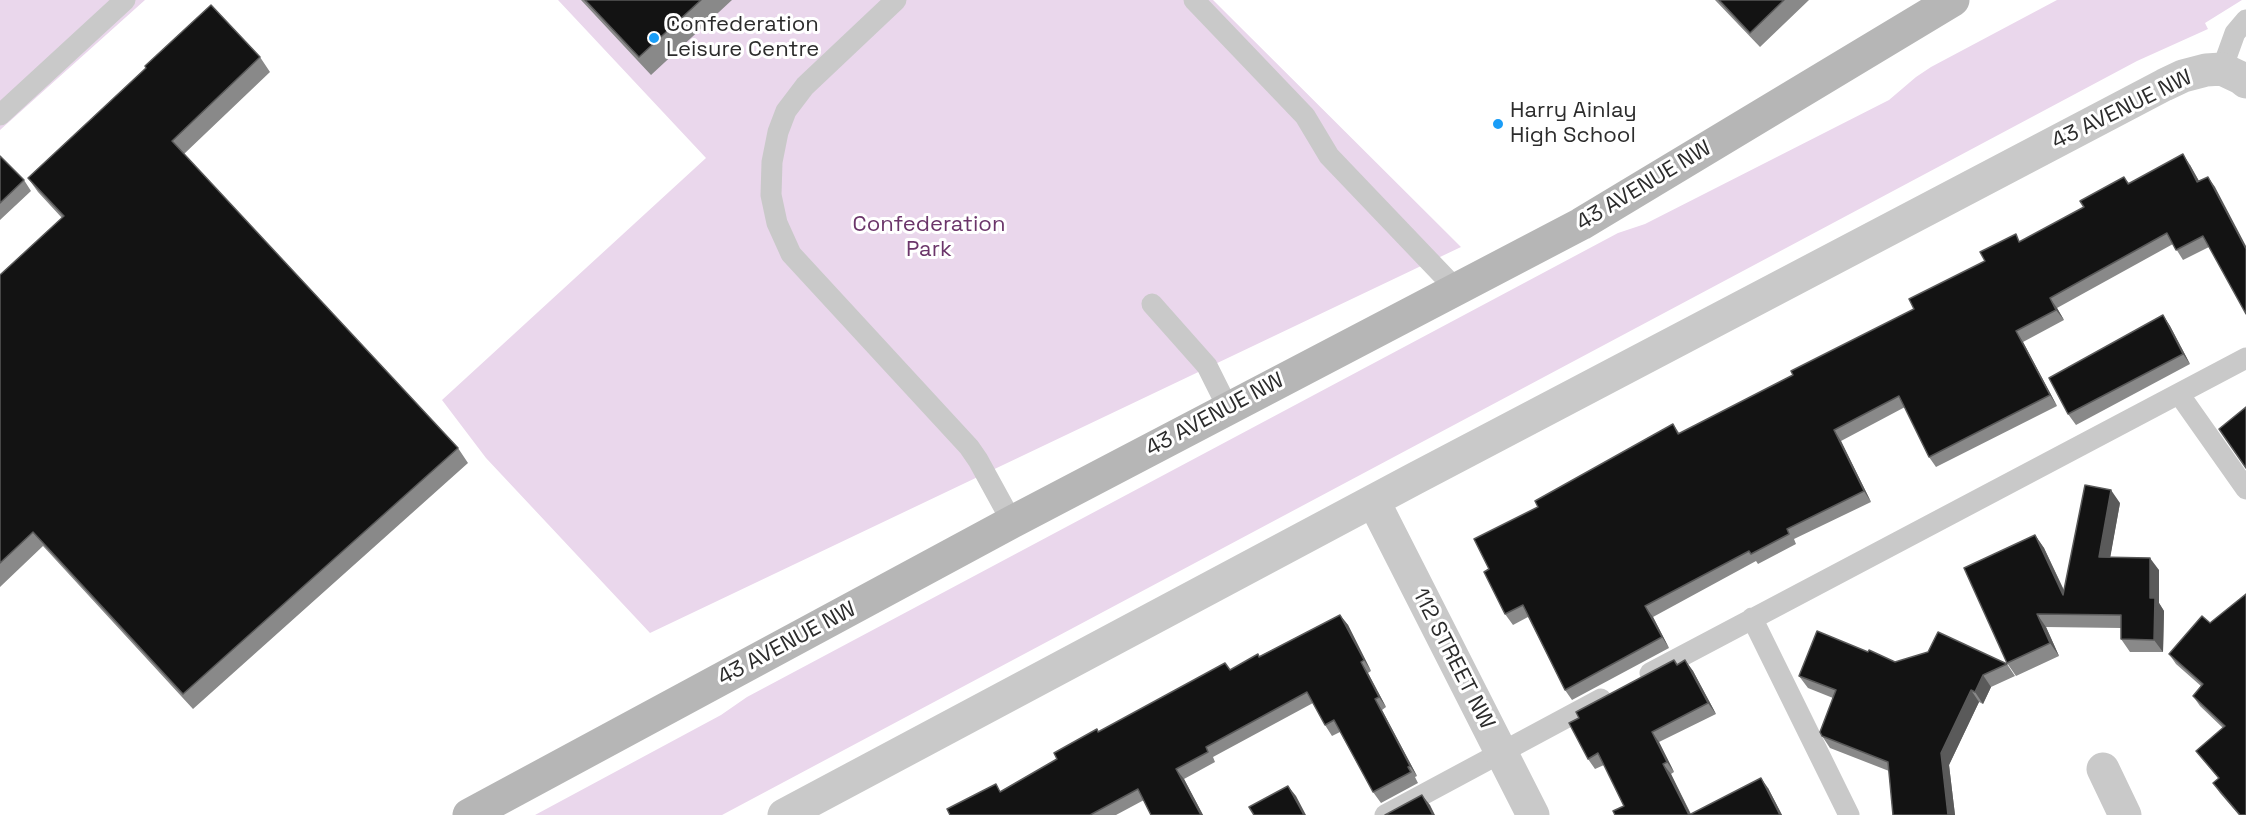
<!DOCTYPE html>
<html>
<head>
<meta charset="utf-8">
<style>
  body { margin:0 }
  canvas { display:block; background:#fff }
</style>
</head>
<body>
<canvas width="2246" height="815"></canvas>
<script>
const g = document.querySelector('canvas').getContext('2d');
g.lineJoin = 'round';
function fillPath(path, color) {
  g.fillStyle = color;
  g.fill(path, 'evenodd');
}
function shape(rows) {
  const path = new Path2D();
  for (const r of rows) {
    path.moveTo(r[0], r[1]);
    for (let i = 2; i < r.length; i += 2) path.lineTo(r[i], r[i + 1]);
  }
  return path;
}
function stroke(path, color, width, dash) {
  g.strokeStyle = color;
  g.lineWidth = width;
  g.lineCap = dash ? 'butt' : 'round';
  g.setLineDash(dash || []);
  g.stroke(path);
}
function drawText(font, color, halo, rows, align = 'center') {
  g.font = font + ' "Space Grotesk",sans-serif';
  g.lineWidth = 6;
  g.setLineDash([]);
  g.textBaseline = 'middle';
  g.strokeStyle = halo;
  g.fillStyle = color;
  for (const [text, x, y, turn = 0] of rows) {
    g.save();
    g.translate(x, y);
    g.rotate((+turn || 0) * Math.PI / 180);
    g.textAlign = isNaN(turn) ? turn : align;
    if (halo) g.strokeText(text, 0, 0);
    g.fillText(text, 0, 0);
    g.restore();
  }
}
fillPath(shape([
  [0,0,145,0,0,130],
  [558,0,1213,0,1461,247,650,633,486,458,442,400,706,158],
  [2057,0,2242,0,2205,23,2208,29,2137,61,722,815,535,815,721,715,747,697,1618,233,1645,224,1889,100,1916,77,1931,67]
]), '#ead7ec');
stroke(shape([
  [896,0,805,86,786,111,778,132,772,162,771,195,777,223,791,254,969,447,978,460,1012,522],
  [1194,0,1305,116,1329,156,1456,289],
  [2222,69,2235,33,2246,20],
  [0,115,125,0],
  [1152,304,1207,366,1228,408],
  [2179,394,2246,489],
  [1752,618,1849,815],
  [1650,673,2246,358],
  [1385,815,1601,699]
]), '#c9c9c9', 21);
stroke(shape([
  [1374,502,1533,815],
  [2103,769,2125,815],
  [784,815,1414,479,2164,85,2183,76,2206,70,2222,69,2241,78,2246,82]
]), '#c9c9c9', 33);
stroke(shape([
  [469,815,1012,522,1581,224,1953,0]
]), '#b6b6b6', 33);
fillPath(shape([
  [581,0,732,0,651,75],
  [1715,0,1809,0,1760,47],
  [260,57,270,72,184,154,458,448,468,463,193,709,43,546,0,587,0,275,62,218,38,192,28,178],
  [0,156,24,180,31,191,0,220],
  [2190,165,2199,181,2215,187,2209,247,2183,260,2173,244,2057,308,2064,320,2023,342,2057,406,1936,467,1929,457,1905,407,1841,441,1871,502,1794,539,1796,544,1758,564,1756,561,1653,617,1669,648,1572,700,1565,690,1528,617,1513,625,1505,614,1489,569,1538,507,1673,424,1680,434,1793,375,1914,309,1985,261,2084,207,2124,177,2129,183],
  [2163,315,2170,326,2190,364,2076,425,2068,414],
  [2120,503,2110,557,2159,570,2159,603,2164,611,2163,652,2130,652,2121,639,2121,628,2046,627,2059,656,2016,676,2007,663,2035,535,2044,548,2064,590],
  [1340,615,1348,625,1371,671,1368,673,1386,707,1382,710,1417,776,1415,777,1418,783,1381,803,1373,792,1340,732,1332,736,1325,725,1313,703,1213,757,1215,762,1184,779,1203,815,1151,815,1144,800,1116,815,950,815,1001,791,1057,759,1099,732,1260,656],
  [2202,616,2246,815,2239,815,2220,793,2213,783,2219,779,2196,751,2223,728,2200,706,2193,696,2201,686,2176,664,2169,654],
  [1685,660,1693,671,1716,714,1659,742,1674,772,1671,774,1691,814,1768,788,1782,815,1615,815,1624,806,1604,765,1595,769,1588,759,1579,718],
  [1895,662,2007,664,2015,676,1991,687,1983,704,1979,702,1949,765,1955,815,1893,815,1889,771,1830,748,1822,736,1833,698,1808,688,1799,676]
]), '#898989');
fillPath(shape([
  [2183,154,2190,165,2205,192,2197,182],
  [2208,177,2215,187,2246,246,2246,249],
  [2050,298,2057,308,2064,320,2056,310],
  [2163,315,2170,326,2190,364,2183,354],
  [2016,331,2023,342,2057,406,2050,395],
  [1834,430,1841,441,1871,502,1864,491],
  [2111,490,2120,503,2108,570,2099,557],
  [2035,535,2044,548,2072,608,2063,595],
  [2150,558,2159,570,2159,603,2164,611,2163,652,2154,640,2150,598],
  [1645,606,1653,617,1669,648,1662,637],
  [2037,614,2046,627,2059,656,2050,643],
  [1340,615,1348,625,1371,671,1364,660],
  [1685,660,1693,671,1716,714,1708,703],
  [1361,662,1368,673,1386,707,1379,697],
  [1983,675,1991,687,1983,704,1975,692],
  [1971,690,1979,702,1949,765,1955,815,1948,815,1941,753],
  [1375,699,1382,710,1417,776,1410,766],
  [1652,732,1659,742,1674,772,1667,762],
  [1663,764,1671,774,1691,815,1689,815],
  [1176,769,1184,779,1203,815,1201,815],
  [1761,778,1768,788,1782,815,1780,815],
  [1288,786,1296,796,1306,815,1304,815],
  [1422,795,1430,805,1435,815,1433,815]
]), '#5a5a5a');
const building = shape([
  [585,0,701,0,639,57,585,0],
  [1719,0,1784,0,1750,33,1719,0],
  [211,5,260,57,172,141,458,448,183,694,33,532,0,563,0,275,64,216,28,178,146,68,145,66,211,5],
  [2183,154,2197,182,2208,177,2246,249,2246,314,2203,236,2176,250,2167,233,2050,298,2056,310,2016,331,2050,395,1929,457,1899,396,1834,430,1864,491,1787,529,1789,534,1751,554,1749,551,1645,606,1662,637,1565,690,1523,605,1505,614,1484,572,1489,569,1474,539,1538,507,1535,501,1673,424,1678,434,1793,375,1791,371,1914,309,1909,299,1985,261,1980,252,2016,234,2019,242,2084,207,2080,201,2124,177,2128,184,2183,154],
  [0,156,24,180,0,203,0,156],
  [2163,315,2183,354,2068,414,2049,378,2163,315],
  [2246,407,2246,468,2219,429,2246,407],
  [2085,485,2111,490,2099,557,2150,558,2150,598,2155,598,2154,640,2121,639,2121,615,2037,614,2050,643,2007,663,1964,568,2035,535,2063,595,2085,485],
  [2246,594,2246,815,2240,815,2213,783,2219,778,2196,751,2225,726,2193,696,2203,684,2169,654,2202,616,2210,623,2246,594],
  [1340,615,1364,660,1361,662,1379,697,1375,699,1410,766,1408,767,1411,772,1373,792,1334,720,1325,725,1307,692,1206,747,1208,752,1176,769,1201,815,1151,815,1138,789,1090,815,950,815,947,809,996,784,1000,792,1057,759,1054,753,1097,729,1098,732,1225,663,1230,670,1258,654,1259,657,1340,615],
  [1817,631,1868,652,1869,650,1895,662,1928,652,1938,632,2007,664,1983,675,1975,692,1971,690,1941,753,1948,815,1893,815,1888,762,1822,736,1820,732,1836,690,1799,676,1817,631],
  [1674,660,1677,665,1685,660,1708,703,1652,732,1667,762,1663,764,1689,815,1615,815,1613,811,1624,806,1598,753,1588,759,1569,723,1579,718,1576,712,1674,660],
  [1761,778,1780,815,1689,815,1761,778],
  [1288,786,1304,815,1254,815,1249,807,1288,786],
  [1422,795,1433,815,1385,815,1422,795]
]);
fillPath(building, '#131313');
stroke(building, '#5a5a5a', 1.5);
for (const [x, y, r, color] of [
  [654,38,6,"#1a9df7"],
  [1498,124,6,"#1a9df7"]
]) {
  const dot = new Path2D();
  dot.arc(x, y, r, 0, 2 * Math.PI);
  g.fillStyle = color;
  g.fill(dot);
  stroke(dot, '#fff', 2);
}
drawText('22px', '#2c2c2c', '#fff', [
  ["Confederation",666,25],
  ["Leisure Centre",666,50],
  ["Harry Ainlay",1510,111],
  ["High School",1510,136]
], 'left');
drawText('22px', '#2c2c2c', '#fff', [
  ["43 AVENUE NW",2122,110,-26],
  ["43 AVENUE NW",1644,186,-31],
  ["43 AVENUE NW",1215,415,-28],
  ["43 AVENUE NW",787,644,-28],
  ["112 STREET NW",1453,659,63]
]);
drawText('22px', '#6b356a', '#fff', [
  ["Confederation",929,225],
  ["Park",929,250]
]);
</script>
</body>
</html>
